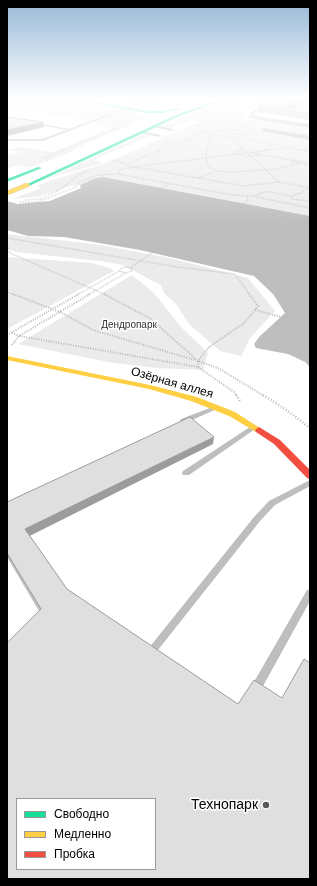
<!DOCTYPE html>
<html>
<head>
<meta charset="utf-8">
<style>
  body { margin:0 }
  #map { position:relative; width:317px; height:886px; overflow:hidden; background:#fff; font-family:Helvetica,sans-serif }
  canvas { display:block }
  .frame { position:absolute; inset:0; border:8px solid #000; pointer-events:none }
  .legend { position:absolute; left:16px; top:798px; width:140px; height:72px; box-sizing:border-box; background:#fff; border:1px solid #999; margin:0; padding:5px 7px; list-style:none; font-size:12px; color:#000 }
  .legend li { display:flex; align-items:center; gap:8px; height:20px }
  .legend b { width:20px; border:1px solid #999 }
</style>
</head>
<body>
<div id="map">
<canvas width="317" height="886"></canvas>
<div class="frame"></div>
<ul class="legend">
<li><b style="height:5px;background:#16e098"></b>Свободно</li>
<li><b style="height:5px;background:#ffcf43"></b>Медленно</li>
<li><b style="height:5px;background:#f24e42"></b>Пробка</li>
</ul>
</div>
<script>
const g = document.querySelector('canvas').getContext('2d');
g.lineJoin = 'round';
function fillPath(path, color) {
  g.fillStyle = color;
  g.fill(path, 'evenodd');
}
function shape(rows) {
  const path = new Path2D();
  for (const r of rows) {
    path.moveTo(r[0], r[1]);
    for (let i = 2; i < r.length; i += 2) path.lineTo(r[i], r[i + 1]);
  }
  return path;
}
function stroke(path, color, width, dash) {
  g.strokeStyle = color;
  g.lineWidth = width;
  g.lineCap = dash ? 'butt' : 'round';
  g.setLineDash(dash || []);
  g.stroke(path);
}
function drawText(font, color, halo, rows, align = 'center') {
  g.font = font + ' Helvetica,sans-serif';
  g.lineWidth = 3;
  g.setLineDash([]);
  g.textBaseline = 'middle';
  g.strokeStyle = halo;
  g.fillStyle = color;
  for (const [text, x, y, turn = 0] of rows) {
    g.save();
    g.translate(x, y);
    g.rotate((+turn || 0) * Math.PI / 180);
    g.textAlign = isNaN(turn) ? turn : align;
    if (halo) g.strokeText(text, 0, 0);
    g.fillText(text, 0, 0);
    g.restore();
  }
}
fillPath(shape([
  [7,99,56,99,143,114,141,116,146,118,28,168,19,165,8,168,7,155,20,152,7,150,18,147,53,152,111,128,93,124,97,122,7,106],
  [231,99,240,99,241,101,227,108,247,114,241,118,310,128,310,216,103,177,96,178,80,185,71,186,41,196,12,199,42,188,36,186,92,167,88,171,199,122,190,120,169,128,161,126,204,108],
  [144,134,152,135,93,160,103,163,49,178],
  [7,234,101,245,174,259,248,278,275,311,250,338,241,356,220,351,189,324,176,304,164,293,161,285,149,279,123,265,101,261,16,252,7,248],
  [7,257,91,263,110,268,114,271,7,329],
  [132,275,154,293,182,328,208,353,203,370,157,368,114,363,18,344]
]), '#ebebeb');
fillPath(shape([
  [103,177,310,216,310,367,305,362,288,354,256,348,254,344,260,336,285,313,273,294,254,276,140,250,64,237,28,236,7,230,7,201,18,204,50,201,81,188,80,185,96,178]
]), '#bebebe');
stroke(shape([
  [47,99,62,102],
  [215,113,242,113],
  [195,120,204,121],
  [206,120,256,129],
  [201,123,210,122],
  [186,130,284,146],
  [229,135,256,132],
  [184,140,218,136],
  [164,143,177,141],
  [291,148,307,151],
  [61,151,115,129,130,125],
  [71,151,84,145],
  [158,151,218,125,245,151],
  [207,151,209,133,224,130,238,130,247,134,247,139],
  [238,151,243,149],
  [261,151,296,146]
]), '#b9b9b9', 1, [0.5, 1]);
stroke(shape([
  [207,150,206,157,208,166,217,171,234,172,277,169,301,163],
  [241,150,234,152,244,156,260,155],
  [244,150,279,182],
  [301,150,310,151],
  [252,153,310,163],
  [43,158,64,150],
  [113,160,135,167,244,186,279,182,310,188],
  [46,161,73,150],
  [290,161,310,165],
  [129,163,160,150],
  [118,174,120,169,269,150],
  [198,178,217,171],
  [90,185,108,189],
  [84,187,96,181,125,187,150,188,201,199,242,205,279,217,310,222],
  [84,187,103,192],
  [160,189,169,184],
  [253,196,264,192,271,192,291,196,292,199,310,201],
  [291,196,301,193,308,188],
  [25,200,41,199,61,189,78,175,99,166],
  [19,202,38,202,76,187,78,183,97,175,118,174,232,195,252,196,310,208],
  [243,204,248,200,247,196],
  [7,238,177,267,235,274,250,295],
  [147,243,189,253,226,256,261,267,268,274,279,295],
  [7,244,10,253,106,295],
  [127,267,132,269,132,271,126,273,119,271,121,268,127,267],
  [130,268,159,248],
  [7,292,15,295],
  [77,295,119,271],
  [88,295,126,273]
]), '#b9b9b9', 1.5, [0.5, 1]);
stroke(shape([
  [13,294,60,312,93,330,195,360],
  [104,294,151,319,198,361,218,368,264,396],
  [255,310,285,318],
  [276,327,288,315,287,309,279,294],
  [12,333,19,336,198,367,234,392,237,396],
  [7,335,79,294],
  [12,345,19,336,90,294],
  [198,367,198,361,209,347,244,323,258,306,249,294]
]), '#b9b9b9', 2, [1, 1.5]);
stroke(shape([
  [236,395,240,401],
  [263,395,285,409,310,428]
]), '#b9b9b9', 2.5, [1, 2]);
fillPath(shape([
  [120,99,127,99,140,102,139,103,120,99],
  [155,99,160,99,121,109,120,108,155,99],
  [242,99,245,99,246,101,244,102,242,99],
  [263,99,267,99,250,108,248,107,263,99],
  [125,108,127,109,43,141,7,141,7,139,42,139,66,130,35,124,34,122,69,129,125,108],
  [154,125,173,129,173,130,172,131,153,127,154,125],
  [142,131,160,135,161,136,159,137,141,133,142,131],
  [215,406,218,408,217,409,185,423,181,423,180,421,181,419,215,406],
  [253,425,255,425,258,427,189,475,183,475,182,473,183,471,253,425],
  [310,480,310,486,275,505,260,521,158,650,155,651,152,650,150,647,152,644,254,517,269,501,310,480],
  [310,589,310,601,263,686,259,688,255,686,254,683,255,680,307,590,310,589]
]), '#bebebe');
fillPath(shape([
  [254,108,258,109,253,116,310,124,310,128,248,118,254,108],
  [264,128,310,136,310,140,262,131,264,128]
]), '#bebebe');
fillPath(shape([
  [77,99,148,111,163,111,179,108,181,109,163,113,148,113,69,99,77,99],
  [221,99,226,99,180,116,29,186,25,185,178,114,221,99],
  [38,167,42,168,7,182,7,179,38,167]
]), '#16e098');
fillPath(shape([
  [7,356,150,385,197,397,235,412,263,430,262,432,256,432,229,416,191,401,149,389,7,360,7,356]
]), '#ffcf43');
fillPath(shape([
  [259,427,280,440,310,470,310,479,307,478,274,444,256,432,255,430,259,427]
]), '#f24e42');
const slowBridge = shape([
  [7,193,27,185]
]);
stroke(slowBridge, '#dbdbdb', 5.5, []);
stroke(slowBridge, '#ffcf43', 4.5);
fillPath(shape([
  [266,99,310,99,310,120,258,112,258,106],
  [298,105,302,105,292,109,291,109],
  [213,444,30,536,67,589,310,879,39,611,7,557,7,502]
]), '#c0c0c0');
fillPath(shape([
  [156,99,164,99,156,102],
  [298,99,299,99,298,105,288,110,285,110,286,105],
  [43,122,44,127,7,136,7,130],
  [214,437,213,444,27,537,25,529]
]), '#9c9c9c');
const building = shape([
  [266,99,298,99,286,105,286,107,292,109,303,104,310,104,310,114,258,106,260,102,266,99],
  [7,117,43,122,7,130,7,117],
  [190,417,214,437,25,529,67,589,238,704,254,680,282,698,304,659,310,663,310,879,7,879,7,643,41,609,7,553,7,502,190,417],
  [17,799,155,799,155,869,17,869,17,799]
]);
fillPath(building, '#dfdfdf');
stroke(building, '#9c9c9c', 1);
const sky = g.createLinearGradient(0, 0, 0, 223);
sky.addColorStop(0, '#97b8d7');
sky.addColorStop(0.44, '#fff');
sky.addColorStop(1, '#ffffff00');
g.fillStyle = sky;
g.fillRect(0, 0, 317, 223);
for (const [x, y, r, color] of [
  [266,805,4,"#595959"]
]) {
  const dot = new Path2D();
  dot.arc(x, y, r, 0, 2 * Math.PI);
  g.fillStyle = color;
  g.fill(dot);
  stroke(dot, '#fff', 1.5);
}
drawText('10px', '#323232', '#fff', [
  ["Дендропарк",129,325]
]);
drawText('12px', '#000', '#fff', [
  ["Озёрная аллея",172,383,16]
]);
drawText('14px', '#000', '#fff', [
  ["Технопарк",258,805]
], 'right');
</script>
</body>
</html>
